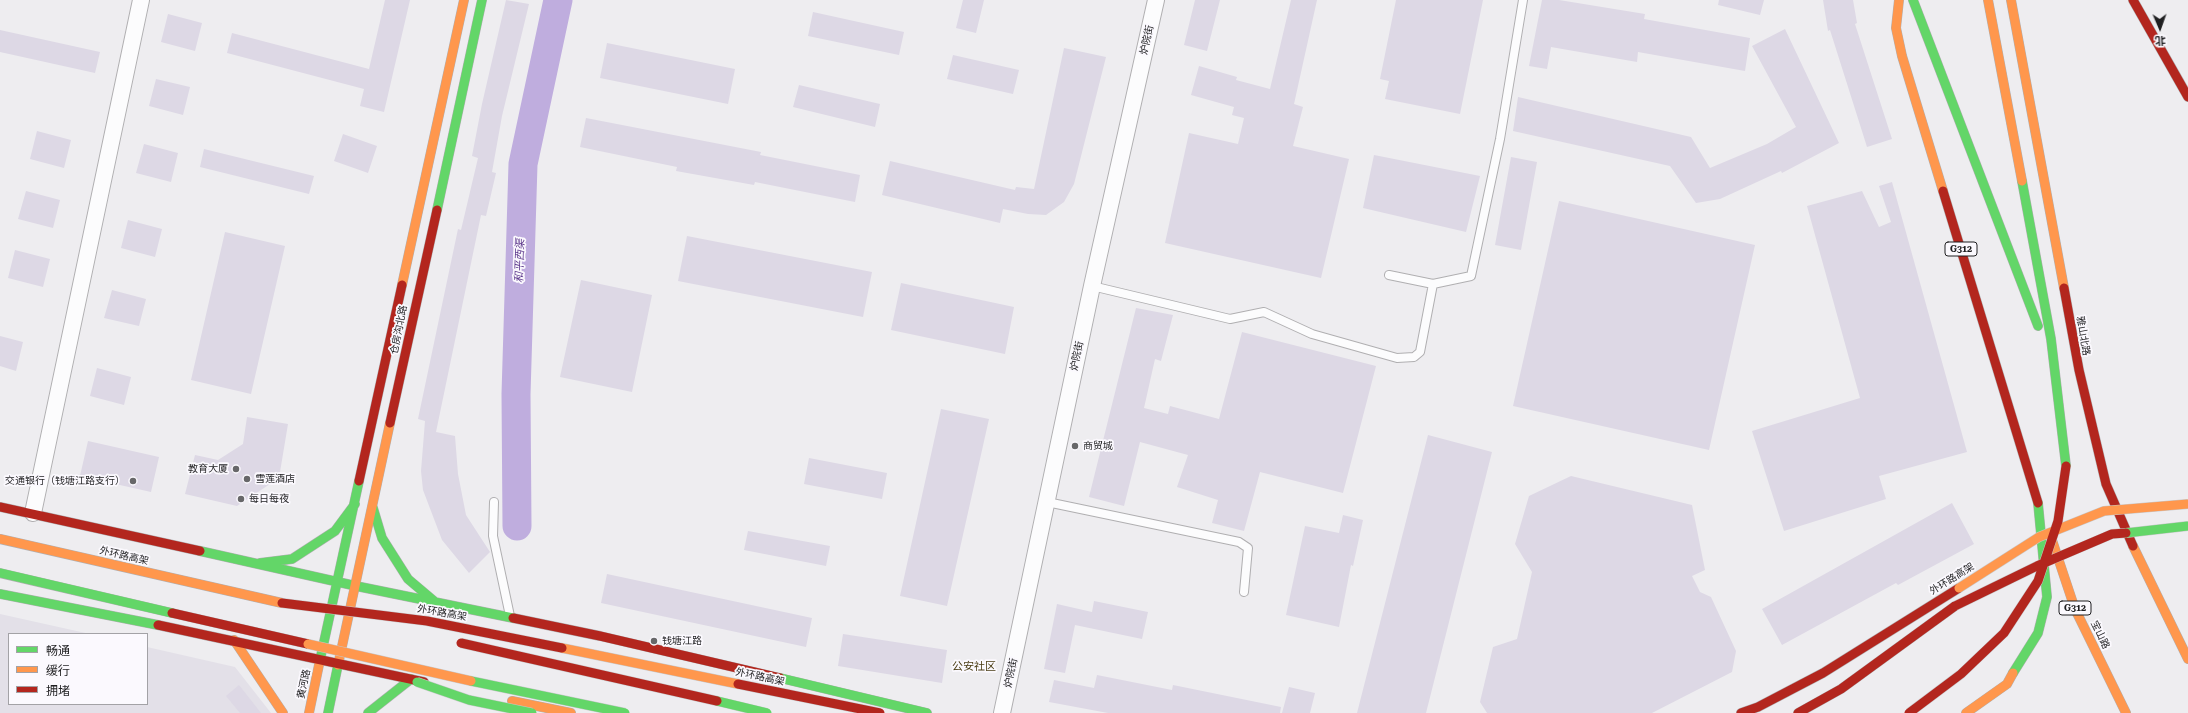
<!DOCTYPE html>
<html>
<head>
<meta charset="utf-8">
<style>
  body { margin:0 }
  #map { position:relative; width:2188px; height:713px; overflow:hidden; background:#eeedf0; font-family:"Roboto Serif","Noto Sans SC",serif }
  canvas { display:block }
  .legend { position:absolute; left:8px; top:633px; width:140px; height:72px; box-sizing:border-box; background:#fbf9fe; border:1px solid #a3a2a6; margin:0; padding:5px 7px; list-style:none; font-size:12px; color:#1f1f21 }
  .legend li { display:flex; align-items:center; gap:8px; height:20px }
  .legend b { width:20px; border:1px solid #a3a2a6 }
  .north { position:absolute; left:2140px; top:8px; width:40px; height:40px; -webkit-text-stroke:3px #fbf9fe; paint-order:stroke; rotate:178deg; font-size:11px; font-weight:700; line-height:16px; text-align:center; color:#1f1f21 }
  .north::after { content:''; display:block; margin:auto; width:14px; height:18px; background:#1f1f21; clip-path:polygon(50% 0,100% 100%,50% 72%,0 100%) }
</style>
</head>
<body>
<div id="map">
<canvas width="2188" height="713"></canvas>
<ul class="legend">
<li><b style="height:5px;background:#63d668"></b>畅通</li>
<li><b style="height:5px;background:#ff974d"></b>缓行</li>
<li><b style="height:5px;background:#b3261e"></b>拥堵</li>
</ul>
<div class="north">北</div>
</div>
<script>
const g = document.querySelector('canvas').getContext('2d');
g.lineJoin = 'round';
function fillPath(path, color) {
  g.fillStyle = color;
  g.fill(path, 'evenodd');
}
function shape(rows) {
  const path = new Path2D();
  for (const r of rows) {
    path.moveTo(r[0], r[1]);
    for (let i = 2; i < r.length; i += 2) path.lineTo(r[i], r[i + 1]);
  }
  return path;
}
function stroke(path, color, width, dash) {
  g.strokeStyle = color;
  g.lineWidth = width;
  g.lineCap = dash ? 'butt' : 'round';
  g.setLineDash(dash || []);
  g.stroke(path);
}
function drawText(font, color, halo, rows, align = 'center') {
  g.font = font + ' "Roboto Serif","Noto Sans SC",serif';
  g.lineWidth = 3.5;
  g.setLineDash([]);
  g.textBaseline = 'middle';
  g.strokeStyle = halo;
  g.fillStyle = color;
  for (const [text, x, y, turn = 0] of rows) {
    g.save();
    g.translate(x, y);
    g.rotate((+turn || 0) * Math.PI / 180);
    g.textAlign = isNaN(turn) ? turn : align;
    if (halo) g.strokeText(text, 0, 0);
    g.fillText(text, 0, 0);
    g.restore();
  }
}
fillPath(shape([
  [0,614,90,634,9,634,9,704,147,704,147,647,235,667,271,713,0,713]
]), '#e3e0e8');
stroke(shape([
  [517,526,516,394,523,164,558,0]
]), '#bfadde', 29);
fillPath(shape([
  [385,0,410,0,384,112,360,106,364,89,227,53,232,33,369,69],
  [506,0,529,4,502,116,492,172,496,173,486,216,481,215,436,432,455,436,458,474,466,515,490,552,469,573,442,540,423,490,421,471,425,421,418,419,458,229,461,230,478,158,472,156,482,104],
  [963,0,984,0,976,33,956,28],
  [1195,0,1220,0,1207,51,1184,45],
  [1291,0,1317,0,1294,104,1303,107,1293,146,1349,159,1321,278,1165,243,1189,133,1238,144,1244,118,1232,115,1234,107,1191,95,1199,66,1237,77,1236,80,1270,89],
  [1396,0,1483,0,1460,114,1385,99,1389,81,1380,79],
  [1542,0,1559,0,1645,14,1644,19,1750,38,1745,71,1638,52,1637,62,1551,47,1547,69,1529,66],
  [1719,0,1764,0,1760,15,1718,5],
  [1823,0,1853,0,1857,23,1855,24,1892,139,1867,147,1830,30,1828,31],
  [813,12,904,32,899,55,808,36],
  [168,14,202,23,195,51,161,42],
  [1785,29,1839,143,1782,173,1781,171,1720,199,1696,203,1670,166,1513,131,1518,97,1691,137,1710,168,1767,144,1796,127,1752,46],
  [0,30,100,52,95,73,0,52],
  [607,43,735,69,728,104,600,78],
  [1064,48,1106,57,1074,184,1064,202,1046,215,1028,214,1003,209,1000,223,882,195,890,161,1015,190,1016,187,1034,189],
  [953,55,1019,70,1013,94,947,79],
  [156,79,190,87,183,115,149,106],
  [799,85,880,104,875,127,793,107],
  [586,118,761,152,760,155,860,175,855,202,755,182,754,185,676,171,677,167,580,147],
  [37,131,71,140,64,168,30,159],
  [343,134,377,146,368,173,334,161],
  [144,144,178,153,171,182,136,173],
  [204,149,314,176,309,194,200,167],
  [1374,155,1480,176,1466,232,1363,208],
  [1511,157,1537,162,1521,250,1495,245],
  [1892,182,1967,452,1879,476,1886,499,1784,531,1752,431,1860,398,1807,206,1862,191,1879,227,1891,222,1879,186],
  [26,191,60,200,53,228,18,219],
  [1559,201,1755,245,1709,450,1513,406],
  [128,220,162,229,155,257,121,248],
  [225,232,285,246,251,394,191,380],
  [687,236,872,272,863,317,678,281],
  [15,250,50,259,43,287,8,278],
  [581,280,652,295,632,392,560,377],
  [901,283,1014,307,1005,354,891,330],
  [112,290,146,299,139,326,104,318],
  [1136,308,1173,315,1161,361,1155,359,1144,408,1168,414,1170,406,1219,419,1242,332,1376,366,1343,493,1260,472,1244,531,1212,523,1218,500,1177,487,1188,455,1140,442,1124,506,1089,497],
  [0,336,23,342,16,371,0,366],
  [97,368,131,377,124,405,90,396],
  [941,409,989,419,947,606,900,596],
  [247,417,288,424,279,478,237,506,185,494,195,455,218,460,243,444],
  [1428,435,1492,452,1426,713,1357,713],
  [88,441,159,457,151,492,80,476],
  [809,458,887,473,882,499,804,484],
  [1571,476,1692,505,1705,570,1692,576,1700,592,1711,597,1736,651,1732,672,1652,713,1487,713,1480,702,1493,647,1517,639,1532,572,1515,544,1529,496],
  [1952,503,1974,544,1898,585,1896,583,1782,645,1762,609],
  [1343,515,1363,520,1353,566,1351,565,1339,627,1286,615,1305,526,1339,533],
  [748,531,830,546,826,566,744,550],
  [607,574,812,618,806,647,601,603],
  [1094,601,1148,612,1142,639,1075,625,1065,673,1044,669,1057,604,1092,612],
  [843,634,947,650,942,683,838,666],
  [1097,675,1172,690,1173,685,1281,707,1280,713,1108,713,1049,702,1054,680,1094,688],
  [239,685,261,713,240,713,226,696],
  [1289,687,1315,693,1310,713,1282,713]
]), '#ddd8e5');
const lane = shape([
  [1433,284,1471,276,1500,139,1523,0],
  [1092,286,1230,319,1264,312,1312,334,1397,358,1414,357,1420,352,1433,284,1389,275],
  [494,502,493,536,510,616],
  [1047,502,1239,542,1248,548,1244,592]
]);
const street = shape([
  [33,513,141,0],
  [1002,713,1092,286,1156,0]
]);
const fast = shape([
  [1913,0,2038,326],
  [2022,181,2051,339,2066,466],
  [437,210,482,0],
  [373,508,382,538,408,579,434,601],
  [200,551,356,586,513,618],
  [260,563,292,559,335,531,355,504],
  [0,573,172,613],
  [0,594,158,625],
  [320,660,359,481],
  [2013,673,2038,633,2047,597,2038,503],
  [780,678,927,713],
  [328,713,338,665],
  [368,713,411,679]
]);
const slow = shape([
  [1899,0,1896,28,1902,56,1943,191],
  [1988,0,2022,181],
  [2011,0,2064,288],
  [402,285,464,0],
  [0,539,282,603],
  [2052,540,2075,609,2126,713],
  [2133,546,2188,659],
  [234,640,283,713],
  [338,665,390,423],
  [512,701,571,713],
  [309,713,320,660],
  [1966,713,2007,684,2013,673]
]);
const jam = shape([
  [2133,0,2188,97],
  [1943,191,2038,503],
  [2064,288,2079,370,2106,484,2133,546],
  [390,423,437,210],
  [359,481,402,285],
  [0,507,200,551],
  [172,613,308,644],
  [513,618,600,636,780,678],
  [158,625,424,682],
  [1741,713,1758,707,1823,673,1959,588],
  [1798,713,1841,689,1955,606]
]);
stroke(lane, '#b0afb1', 10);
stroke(street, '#b0afb1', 18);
stroke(fast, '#b0afb1', 10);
stroke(slow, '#b0afb1', 10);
stroke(jam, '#b0afb1', 10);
stroke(lane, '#fcfcfd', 8);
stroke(street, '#fcfcfd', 16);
stroke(fast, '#63d668', 9);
stroke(slow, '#ff974d', 9);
stroke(jam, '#b3261e', 9);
const fastBridge = shape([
  [2126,533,2188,526],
  [471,681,625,713],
  [417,682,469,700,532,713],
  [717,701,767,713]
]);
const slowBridge = shape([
  [1959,588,2039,537,2104,511,2188,504],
  [308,644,471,681],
  [562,648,738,684]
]);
const jamBridge = shape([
  [282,603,427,621,562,648],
  [1955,606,2037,566,2112,534,2126,533],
  [461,643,717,701],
  [738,684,880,713],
  [1909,713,1961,674,2004,633,2038,581,2058,521,2066,466]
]);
stroke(fastBridge, '#c7c7c9', 10, []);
stroke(slowBridge, '#c7c7c9', 10, []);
stroke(jamBridge, '#c7c7c9', 10, []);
stroke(fastBridge, '#63d668', 9);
stroke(slowBridge, '#ff974d', 9);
stroke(jamBridge, '#b3261e', 9);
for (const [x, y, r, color] of [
  [1075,446,4,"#676769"],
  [236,469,4,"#676769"],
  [247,479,4,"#676769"],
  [133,481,4,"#676769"],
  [241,499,4,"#676769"],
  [654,641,4,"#676769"]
]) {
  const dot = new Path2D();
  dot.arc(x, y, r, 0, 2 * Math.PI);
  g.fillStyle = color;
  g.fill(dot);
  stroke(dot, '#fbf9fe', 1.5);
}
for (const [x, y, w] of [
  [1961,249,32],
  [2075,608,32]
]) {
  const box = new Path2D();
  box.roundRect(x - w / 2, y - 7, w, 14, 3);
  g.fillStyle = '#fbf9fe';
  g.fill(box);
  stroke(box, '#1f1f21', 1);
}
drawText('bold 9px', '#1f1f21', null, [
  ["G312",1961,249],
  ["G312",2075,608]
]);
drawText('10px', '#1f1f21', '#fbf9fe', [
  ["炉院街",1147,40,-77],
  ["仓房沟北路",399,330,-79],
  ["雅山北路",2083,336,80],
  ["炉院街",1077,356,-78],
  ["外环路高架",124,556,13],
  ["外环路高架",1952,579,-32],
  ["外环路高架",442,613,10],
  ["宝山路",2100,635,64],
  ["炉院街",1011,673,-78],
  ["外环路高架",760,677,12],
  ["黄河路",304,684,-78]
]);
drawText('10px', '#1f1f21', '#fbf9fe', [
  ["商贸城",1083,446],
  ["教育大厦",228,469,"right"],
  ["雪莲酒店",255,479],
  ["交通银行（钱塘江路支行）",125,481,"right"],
  ["每日每夜",249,499],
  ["钱塘江路",662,641]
], 'left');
drawText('italic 11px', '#603c8e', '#fbf9fe', [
  ["和平西渠",520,261,-88]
]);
drawText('11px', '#4a3d14', '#fbf9fe', [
  ["公安社区",974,667]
]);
</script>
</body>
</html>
